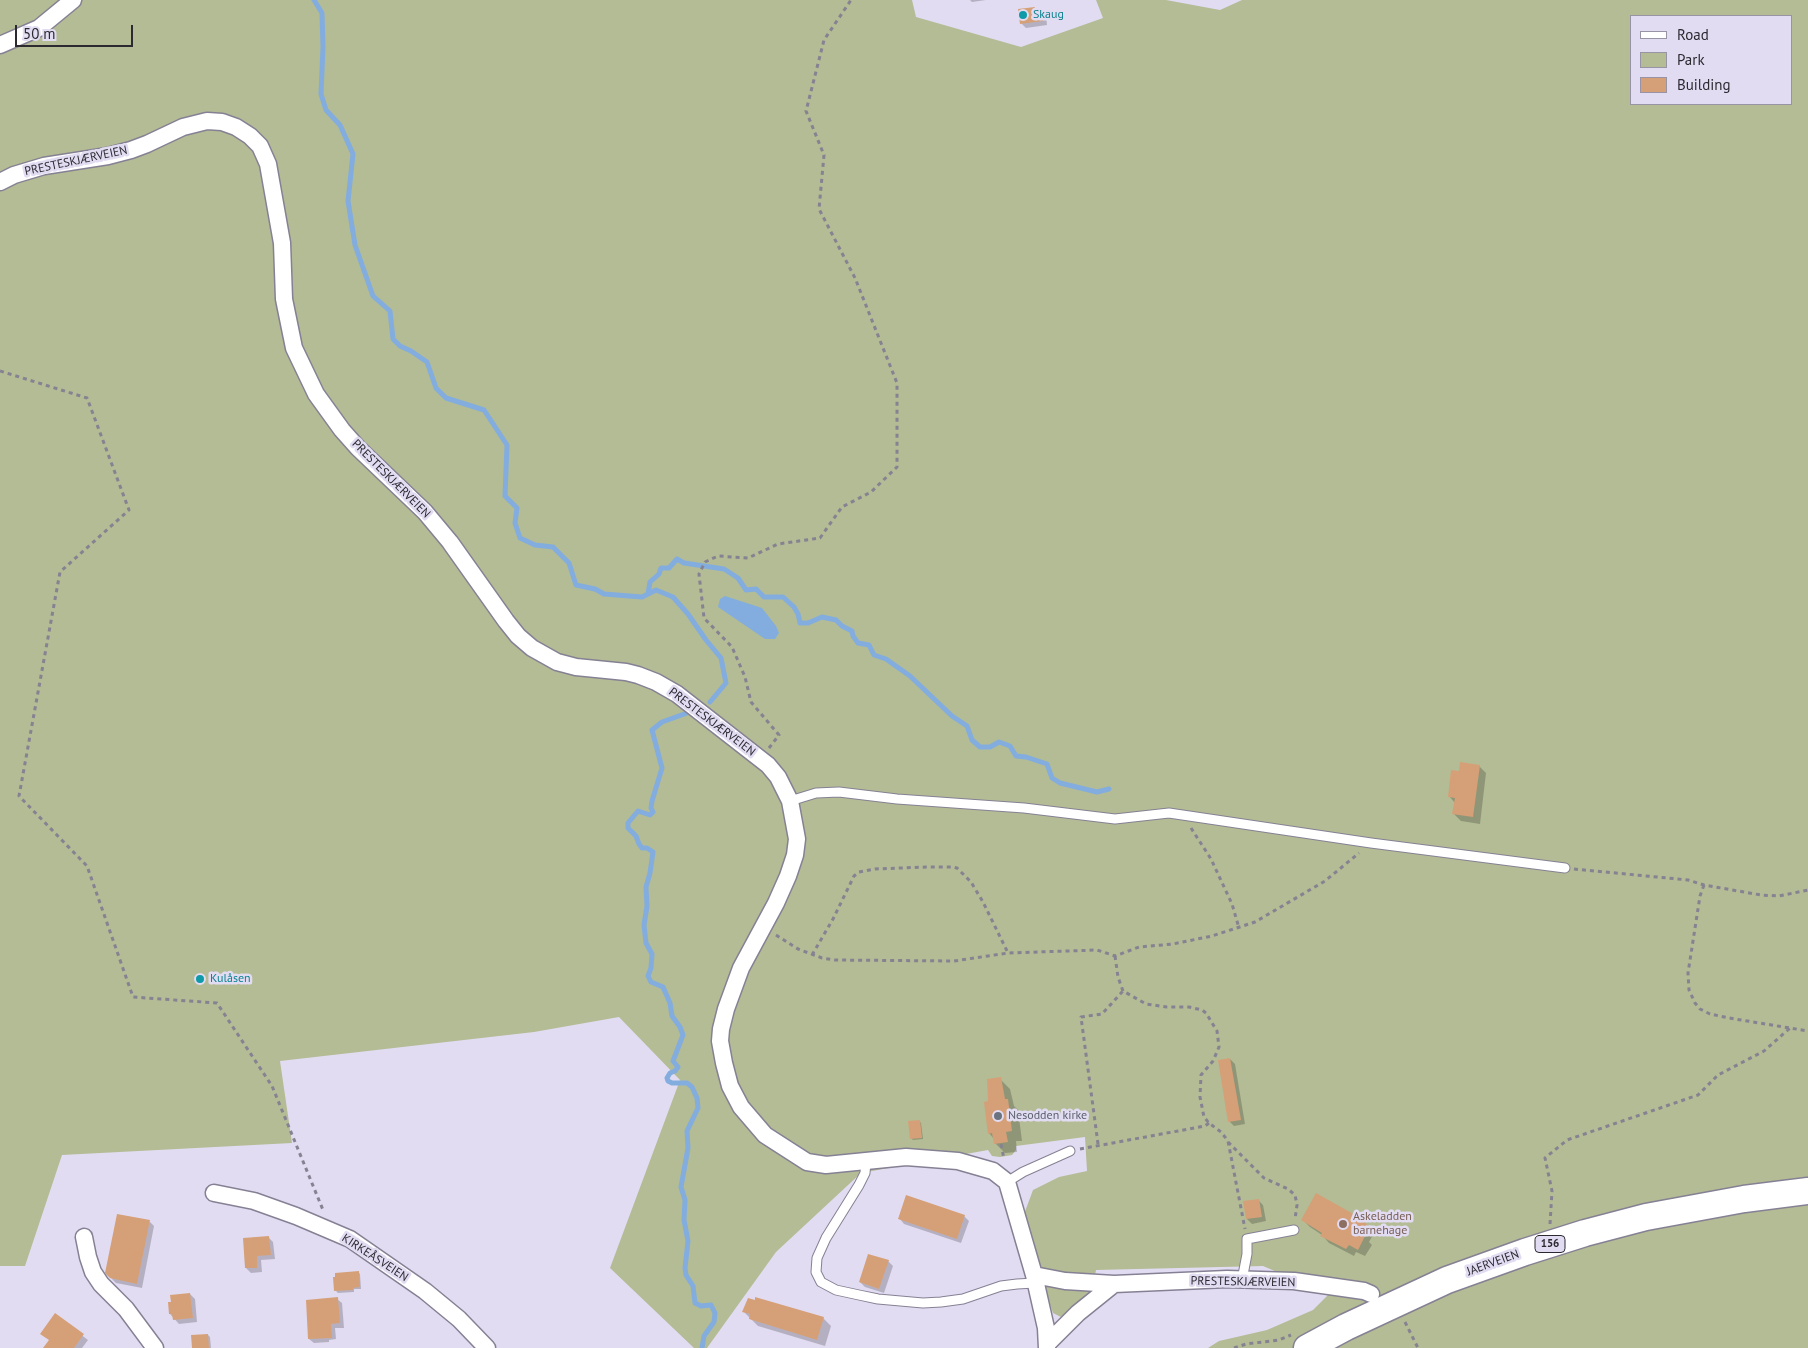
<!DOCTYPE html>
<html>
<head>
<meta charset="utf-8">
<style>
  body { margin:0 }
  #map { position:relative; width:1808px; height:1348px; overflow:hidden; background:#e2dcf2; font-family:"PT Sans",sans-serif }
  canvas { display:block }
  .legend { position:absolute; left:1630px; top:15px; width:162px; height:90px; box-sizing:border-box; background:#e2dcf2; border:1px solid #9994a5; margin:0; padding:6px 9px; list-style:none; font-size:15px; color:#2c2931 }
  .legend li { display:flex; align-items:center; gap:10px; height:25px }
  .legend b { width:25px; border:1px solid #9994a5 }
  .scale { position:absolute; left:15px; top:25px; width:118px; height:22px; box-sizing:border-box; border:2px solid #2c2931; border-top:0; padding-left:6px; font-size:15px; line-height:18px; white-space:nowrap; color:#2c2931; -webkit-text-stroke:4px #e2dcf2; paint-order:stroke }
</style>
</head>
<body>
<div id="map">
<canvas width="1808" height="1348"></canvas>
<ul class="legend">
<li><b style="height:6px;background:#fff"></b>Road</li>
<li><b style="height:14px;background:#b3bc95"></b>Park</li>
<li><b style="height:14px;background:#d5a077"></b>Building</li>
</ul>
<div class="scale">50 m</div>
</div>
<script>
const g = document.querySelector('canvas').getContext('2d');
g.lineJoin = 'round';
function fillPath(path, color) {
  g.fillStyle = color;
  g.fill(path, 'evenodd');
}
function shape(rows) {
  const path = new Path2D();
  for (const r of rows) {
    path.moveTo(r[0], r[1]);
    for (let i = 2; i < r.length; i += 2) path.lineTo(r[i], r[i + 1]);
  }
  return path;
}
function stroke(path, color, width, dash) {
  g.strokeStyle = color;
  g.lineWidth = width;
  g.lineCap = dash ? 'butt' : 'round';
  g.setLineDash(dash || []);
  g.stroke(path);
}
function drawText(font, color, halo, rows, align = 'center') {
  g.font = font + ' "PT Sans",sans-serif';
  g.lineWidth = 5;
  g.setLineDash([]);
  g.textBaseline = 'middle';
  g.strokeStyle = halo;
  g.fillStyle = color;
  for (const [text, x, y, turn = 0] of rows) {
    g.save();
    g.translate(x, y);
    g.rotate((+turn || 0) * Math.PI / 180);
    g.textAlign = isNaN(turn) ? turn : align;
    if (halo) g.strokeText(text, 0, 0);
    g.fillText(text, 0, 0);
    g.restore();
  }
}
fillPath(shape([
  [0,0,912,0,916,17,1021,47,1103,18,1096,0,1166,0,1220,10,1242,0,1808,0,1808,1348,1208,1348,1219,1341,1267,1330,1313,1310,1329,1294,1263,1266,1096,1270,1092,1292,1061,1317,1053,1313,1029,1247,1023,1217,1033,1190,1059,1177,1087,1171,1085,1137,1016,1146,1016,1150,1012,1155,1000,1157,992,1156,988,1150,861,1173,776,1252,707,1348,694,1348,610,1268,680,1080,619,1017,534,1032,280,1061,292,1143,62,1155,25,1266,0,1266],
  [1632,16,1792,16,1792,104,1632,104]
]), '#b3bc95');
fillPath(shape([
  [725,596,762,608,776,626,779,633,775,639,765,639,718,607,720,599]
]), '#83adde');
fillPath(shape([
  [970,0,986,0,972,2],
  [1035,9,1037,11,1041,10,1046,15,1047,25,1026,28,1021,23],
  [1479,766,1486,773,1480,824,1461,821,1454,814,1455,803,1449,796,1460,772],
  [1230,1059,1235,1064,1245,1124,1234,1126,1230,1122],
  [1000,1079,1010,1089,1014,1106,1018,1110,1022,1141,1016,1141,1017,1152,1005,1153,995,1143,994,1139,989,1133,989,1102],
  [919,1121,921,1123,923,1139,913,1140,911,1138],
  [1258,1200,1263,1205,1266,1221,1252,1224,1247,1219,1244,1202],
  [118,1215,150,1222,154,1226,142,1288,116,1283,111,1278],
  [964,1216,969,1221,961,1243,904,1224,900,1219],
  [1356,1217,1374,1233,1369,1242,1372,1245,1365,1256,1356,1252,1354,1256,1329,1243,1322,1235,1310,1227,1303,1220],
  [269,1238,273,1242,275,1259,261,1260,262,1272,251,1273,246,1268],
  [888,1261,893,1266,884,1293,865,1287,860,1282],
  [358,1272,360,1274,361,1289,354,1289,354,1292,338,1293,336,1291],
  [190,1294,195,1299,197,1322,179,1324,170,1314],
  [337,1299,342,1303,344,1328,335,1328,336,1339,329,1340,329,1342,314,1343,309,1339],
  [744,1312,823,1318,831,1326,825,1346,758,1326],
  [55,1315,88,1340,82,1348,51,1348,50,1341],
  [208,1335,210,1337,211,1348,193,1348]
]), '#0003');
stroke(shape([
  [314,0,322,13,323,47,321,94,326,110,340,125,353,154,348,201,355,245,373,296,390,311,393,339,400,346,411,351,427,362,436,388,446,398,484,410,507,445,505,496,517,508,515,523,520,538,535,545,553,547,569,563,576,585,595,589,604,594,642,597,656,590,673,597,688,614,706,640,721,658,726,683,710,702],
  [648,594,650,582,659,574,661,568,669,568,677,559,684,563,724,569,738,578,746,590,756,589,764,597,783,597,794,607,798,614,800,623,808,623,822,617,836,620,842,626,852,631,853,636,858,643,869,645,874,655,886,659,910,676,952,716,967,726,972,740,980,747,990,747,999,742,1010,746,1016,756,1026,757,1047,764,1052,778,1060,783,1097,792,1109,789],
  [687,713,662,722,652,730,662,768,652,801,651,808,653,812,650,815,638,811,628,823,628,828,636,836,639,844,642,848,647,848,653,852,650,873,646,887,647,906,644,925,646,943,652,954,651,968,648,976,651,982,663,987,670,1003,672,1016,680,1027,683,1035,673,1061,678,1067,675,1071,670,1073,667,1078,668,1081,672,1083,687,1083,692,1087,697,1098,698,1108,687,1131,688,1148,681,1187,685,1200,684,1220,688,1241,685,1268,686,1275,693,1286,695,1303,701,1306,711,1305,715,1313,714,1322,704,1336,702,1348]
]), '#83adde', 5);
fillPath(shape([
  [1035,7,1035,10,1041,9,1043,21,1020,24,1018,9],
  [1460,762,1480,765,1473,817,1452,814,1455,798,1448,797,1451,770,1459,771],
  [1230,1058,1241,1120,1228,1122,1218,1060],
  [1001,1077,1005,1099,1008,1099,1012,1131,1006,1132,1008,1142,994,1144,992,1133,988,1134,984,1102,988,1101,987,1079],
  [920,1120,922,1138,910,1139,908,1121],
  [1316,1193,1357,1216,1356,1218,1367,1224,1362,1235,1365,1236,1358,1250,1349,1245,1346,1249,1320,1236,1322,1233,1301,1220],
  [906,1195,965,1215,957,1239,898,1219],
  [1259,1199,1262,1217,1246,1219,1243,1201],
  [117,1214,150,1220,137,1284,110,1278,105,1273],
  [269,1236,271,1255,257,1256,257,1268,245,1268,243,1238],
  [868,1254,889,1260,879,1289,859,1282],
  [359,1271,360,1287,353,1288,353,1290,334,1291,333,1277,335,1277,335,1273],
  [190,1293,193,1318,173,1320,172,1314,169,1314,168,1302,171,1302,170,1295],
  [338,1297,340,1323,331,1324,332,1338,308,1339,306,1300],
  [755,1297,824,1317,817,1340,749,1319,750,1314,742,1312,748,1298,755,1300],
  [55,1313,84,1334,74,1348,43,1348,49,1340,40,1334],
  [208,1334,209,1348,192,1348,191,1335]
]), '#d5a077');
const lane = shape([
  [790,801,816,793,839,792,897,799,1024,808,1115,819,1169,813,1371,843,1565,868],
  [866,1162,865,1173,859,1185,826,1238,817,1258,816,1272,821,1282,836,1290,859,1295,878,1299,923,1303,941,1302,963,1299,1001,1286,1017,1284,1035,1283],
  [1007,1182,1023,1172,1070,1151],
  [1242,1280,1247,1254,1247,1239,1294,1230]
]);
const street = shape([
  [0,45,39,28,73,0],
  [0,182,14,175,44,166,108,156,131,150,147,144,183,127,207,121,222,122,236,127,250,136,260,146,268,164,282,243,284,299,294,348,316,394,342,430,358,448,425,512,450,542,506,621,518,636,532,648,557,662,576,667,626,672,638,675,656,682,677,694,768,765,778,777,790,801,797,839,795,855,788,876,776,903,741,968,726,1009,721,1029,720,1041,724,1063,730,1086,741,1107,765,1135,807,1162,826,1165,906,1157,958,1161,993,1171,1007,1182,1034,1275,1046,1328,1047,1348],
  [214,1193,254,1201,296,1216,350,1239,425,1291,459,1319,487,1348],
  [84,1237,88,1257,93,1272,101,1284,126,1309,155,1348],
  [1034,1275,1065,1281,1114,1284,1227,1279,1294,1281,1364,1291,1371,1294],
  [1047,1344,1078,1313,1114,1284]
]);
const primary = shape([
  [1307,1348,1346,1327,1447,1280,1525,1252,1585,1233,1646,1217,1744,1199,1808,1191]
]);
stroke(lane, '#868094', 11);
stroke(street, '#868094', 19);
stroke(primary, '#868094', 29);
stroke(shape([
  [0,371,87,398,129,510,60,572,19,796,87,866,133,997,217,1003,272,1086,323,1210],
  [769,748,779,735,751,702,745,677,732,647,704,618,699,574,705,562,718,556,748,558,778,544,820,538,842,507,871,492,897,467,897,383,855,278,819,209,824,155,806,111,824,40,851,0],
  [1191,828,1211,859,1232,904,1239,928],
  [1574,869,1688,880,1704,885,1761,895,1779,896,1808,890],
  [1704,885,1700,896,1688,973,1689,990,1695,1003,1700,1009,1710,1014,1729,1018,1808,1031],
  [776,935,798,949,822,958,835,960,954,961,1008,953,1097,950,1115,956,1139,947,1173,944,1212,936,1255,922,1325,881,1359,853],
  [812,955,833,919,854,876,859,872,875,869,926,867,953,867,957,868,971,882,983,902,1008,953],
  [1115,956,1118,977,1123,991,1146,1004,1167,1007,1189,1007,1202,1010,1206,1013,1217,1031,1219,1047,1213,1061,1201,1075,1200,1097,1204,1117,1209,1123,1221,1132,1228,1141,1245,1229],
  [1228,1142,1264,1178,1288,1189,1295,1195,1297,1205,1295,1219],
  [1001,1144,1004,1159],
  [1098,1144,1081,1017,1102,1014,1123,991],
  [1080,1149,1205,1126,1209,1123],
  [1550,1224,1552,1191,1545,1158,1567,1140,1698,1095,1718,1075,1764,1051,1790,1028],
  [1405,1322,1418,1348],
  [1234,1348,1246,1344,1279,1340,1291,1335]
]), '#868291', 3, [4, 4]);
stroke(lane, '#fff', 9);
stroke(street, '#fff', 16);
stroke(primary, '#fff', 26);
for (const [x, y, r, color] of [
  [1023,15,5,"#0f9aa8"],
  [200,979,5,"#0f9aa8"],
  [998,1116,5,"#6b7280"],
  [1343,1224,5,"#8d6e63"]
]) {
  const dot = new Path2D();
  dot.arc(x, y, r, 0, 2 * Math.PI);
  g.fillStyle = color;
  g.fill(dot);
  stroke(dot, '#e2dcf2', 2);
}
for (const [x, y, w] of [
  [1550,1244,30]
]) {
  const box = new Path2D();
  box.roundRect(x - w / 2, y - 8.5, w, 17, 4);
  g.fillStyle = '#e2dcf2';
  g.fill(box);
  stroke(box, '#2c2931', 1);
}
drawText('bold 11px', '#2c2931', null, [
  ["156",1550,1244]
]);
drawText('12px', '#0d838f', '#e2dcf2', [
  ["Skaug",1033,15],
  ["Kulåsen",210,979]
], 'left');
drawText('12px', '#2c2931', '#e2dcf2', [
  ["PRESTESKJÆRVEIEN",76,161,-12],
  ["PRESTESKJÆRVEIEN",391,479,45],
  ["PRESTESKJÆRVEIEN",712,722,37],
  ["KIRKEÅSVEIEN",375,1258,33],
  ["JAERVEIEN",1493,1263,-20],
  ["PRESTESKJÆRVEIEN",1243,1282,1]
]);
drawText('12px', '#5b616d', '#e2dcf2', [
  ["Nesodden kirke",1008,1116]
], 'left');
drawText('12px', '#785e54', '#e2dcf2', [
  ["Askeladden",1353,1217],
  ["barnehage",1353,1231]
], 'left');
</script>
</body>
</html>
